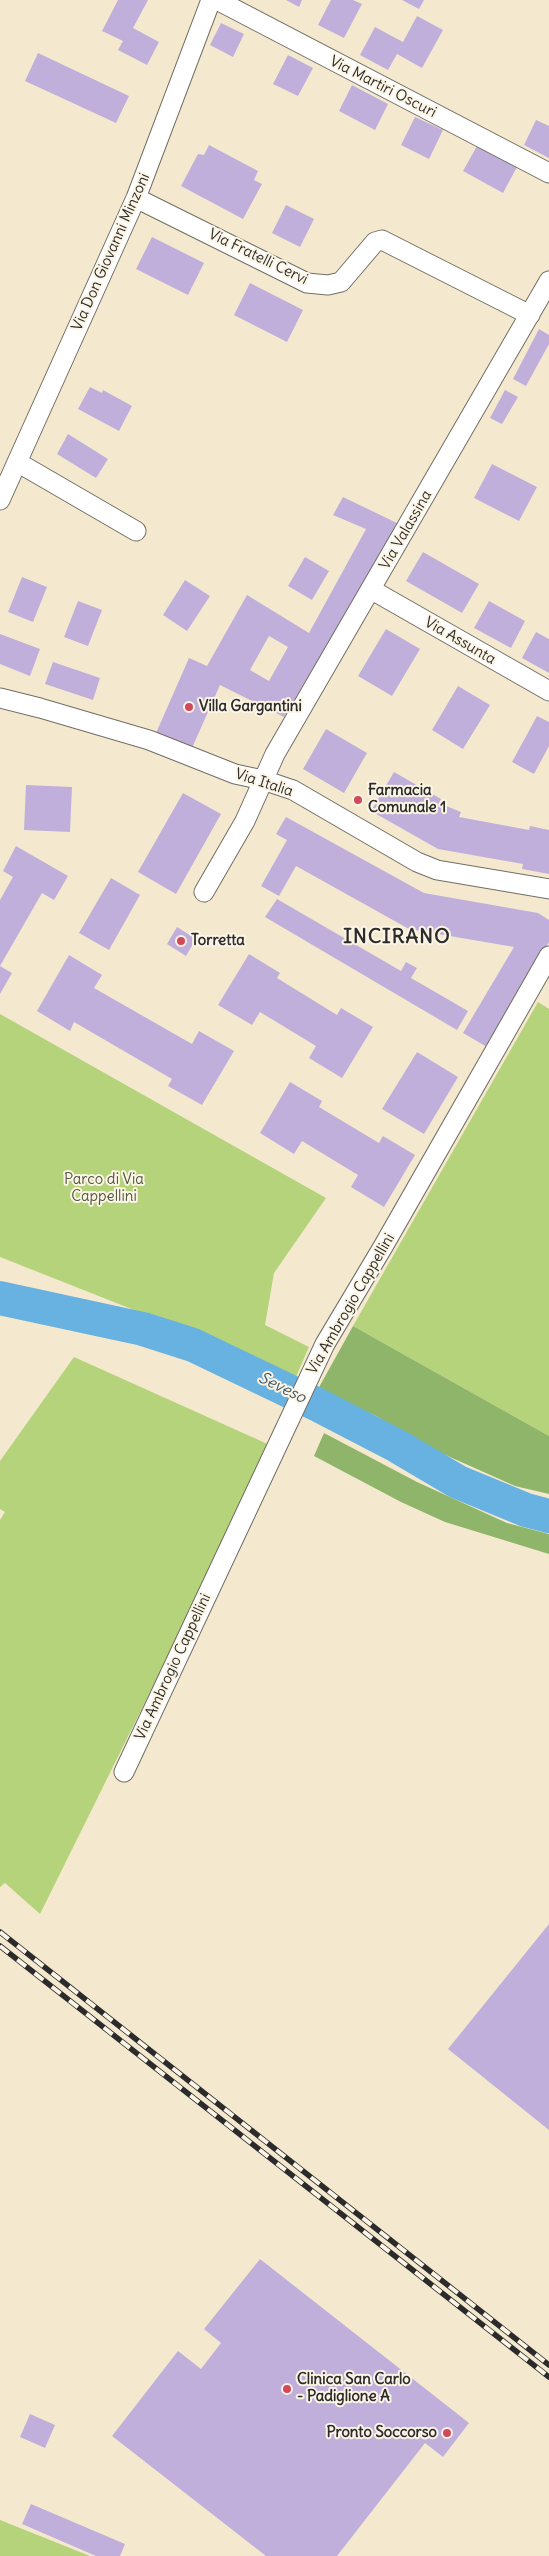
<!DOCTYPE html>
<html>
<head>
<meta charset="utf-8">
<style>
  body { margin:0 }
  canvas { display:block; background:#f4e9cf }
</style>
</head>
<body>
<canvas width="549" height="2556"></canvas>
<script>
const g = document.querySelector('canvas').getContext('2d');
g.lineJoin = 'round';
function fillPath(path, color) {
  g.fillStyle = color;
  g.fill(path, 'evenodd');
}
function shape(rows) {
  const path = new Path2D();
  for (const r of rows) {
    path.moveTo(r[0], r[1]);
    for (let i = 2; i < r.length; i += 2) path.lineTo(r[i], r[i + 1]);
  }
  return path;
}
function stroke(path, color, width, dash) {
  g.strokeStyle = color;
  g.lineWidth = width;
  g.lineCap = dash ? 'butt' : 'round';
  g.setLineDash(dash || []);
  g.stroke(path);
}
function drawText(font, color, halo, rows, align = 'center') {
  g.font = font + ' Delius,sans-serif';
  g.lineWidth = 4;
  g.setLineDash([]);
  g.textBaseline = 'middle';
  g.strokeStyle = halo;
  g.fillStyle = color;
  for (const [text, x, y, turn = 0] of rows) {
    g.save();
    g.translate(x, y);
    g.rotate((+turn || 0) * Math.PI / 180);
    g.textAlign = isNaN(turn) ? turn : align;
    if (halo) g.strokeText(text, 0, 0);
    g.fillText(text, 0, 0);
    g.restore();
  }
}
fillPath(shape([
  [538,1002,549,1009,549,1436,353,1326],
  [0,1014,326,1198,274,1273,265,1325,309,1347,295,1379,167,1323,0,1257],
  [74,1357,272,1446,40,1914,5,1883,0,1887,0,1520,5,1512,0,1509,0,1461],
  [0,2520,90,2556,0,2556]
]), '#b4d37a');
fillPath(shape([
  [353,1326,549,1436,549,1494,515,1486,441,1453,376,1416,318,1389],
  [324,1433,417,1482,507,1523,549,1534,549,1554,445,1522,401,1502,314,1456]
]), '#8fb56a');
stroke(shape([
  [0,1298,143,1329,193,1345,318,1405,397,1446,458,1482,526,1510,549,1516]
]), '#67b2e0', 34);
fillPath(shape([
  [118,0,148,0,133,28,159,42,147,65,118,50,123,41,102,31],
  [286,0,302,0,299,7],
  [331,0,353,0,362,4,344,38,318,25],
  [402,0,424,0,419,9],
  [417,16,443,30,422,68,397,54,388,70,360,55,375,27,403,42],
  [221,23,244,34,233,57,210,45],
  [38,53,129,96,116,123,25,81],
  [288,55,313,68,298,96,273,84],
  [352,85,388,104,375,130,339,111],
  [415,117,443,130,429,159,401,145],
  [536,120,549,126,549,158,524,145],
  [209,145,258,171,254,180,262,184,243,219,181,186,198,154,204,155],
  [477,146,517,167,503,193,463,171],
  [286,205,314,219,300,247,272,233],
  [152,237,204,263,188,295,136,269],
  [250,283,303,310,287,342,234,315],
  [539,329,549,335,549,344,526,386,513,379],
  [90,387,102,393,103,390,132,406,119,431,78,409],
  [505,390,518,397,502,424,490,418],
  [68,434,108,459,96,478,57,454],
  [492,464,537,487,519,521,474,498],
  [343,497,399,524,284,717,220,685,192,748,178,741,174,749,153,740,189,658,207,666,247,595,309,633,366,529,333,515],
  [269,636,288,647,269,681,250,670],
  [423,552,479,584,462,613,406,581],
  [305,557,329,571,312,600,288,586],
  [22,577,47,587,33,622,8,612],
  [185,580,210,596,187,631,163,615],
  [78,601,102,610,88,646,64,637],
  [489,601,525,621,511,648,474,628],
  [386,629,420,649,392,696,358,676],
  [536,632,549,639,549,673,522,658],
  [0,634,40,649,30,676,0,664],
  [53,662,100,678,93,700,45,684],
  [458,686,490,705,463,749,432,730],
  [537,716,549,722,549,746,534,774,512,762],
  [326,729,367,753,344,793,303,769],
  [394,772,441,799,439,803,461,812,459,817,529,830,530,826,549,830,549,874,522,869,523,864,438,849,371,811],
  [26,785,72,787,70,832,24,830],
  [183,793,221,814,176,894,138,872],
  [286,817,424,893,538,913,549,920,549,942,487,1047,463,1033,514,947,409,929,296,866,279,896,261,886,287,840,276,834],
  [16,846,68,876,54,900,42,893,0,966,0,900,13,877,3,871],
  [111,878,140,895,109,950,79,933],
  [277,899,401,971,406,962,417,968,411,978,468,1011,457,1030,265,917],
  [177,927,196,939,186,956,167,944],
  [249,954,280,973,277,978,337,1015,341,1008,373,1027,342,1078,309,1058,316,1046,260,1012,252,1025,218,1005],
  [69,955,102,975,94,988,192,1044,199,1031,234,1051,202,1105,168,1086,172,1079,74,1022,70,1031,37,1011],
  [0,966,12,973,0,994],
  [417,1052,458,1077,424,1134,382,1109],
  [290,1082,322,1101,319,1107,379,1143,383,1136,415,1155,384,1207,351,1187,358,1175,302,1141,294,1154,260,1133],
  [549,1924,549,2130,448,2049],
  [260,2259,469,2423,443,2457,425,2443,337,2556,266,2556,112,2436,178,2351,201,2369,221,2343,204,2329],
  [30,2414,55,2425,45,2448,20,2437],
  [31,2504,125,2544,120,2556,96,2556,22,2524]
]), '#c1afdb');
const street = shape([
  [217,0,549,173],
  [136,198,307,283,328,285,341,282,375,242,382,240,530,315],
  [17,462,136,531],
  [0,500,136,198,211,0],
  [372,590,549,691],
  [0,698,40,708,149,740,235,774,263,780,293,790,417,862,437,870,549,889],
  [204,892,245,821,275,754,549,281],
  [124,1772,325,1344,384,1245,549,956]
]);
stroke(street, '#716e64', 21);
stroke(street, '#fff', 19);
const rail = shape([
  [0,1932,549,2365],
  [0,1946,549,2377]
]);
stroke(rail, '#2b2b2b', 5.5);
stroke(rail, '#fcf5e5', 4, [11]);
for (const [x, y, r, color] of [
  [189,707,5,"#d1495b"],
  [358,800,5,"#d1495b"],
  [181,941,5,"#d1495b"],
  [287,2389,5,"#d1495b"],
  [447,2433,5,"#d1495b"]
]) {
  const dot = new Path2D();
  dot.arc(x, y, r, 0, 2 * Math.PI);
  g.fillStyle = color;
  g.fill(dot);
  stroke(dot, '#fcf5e5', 2);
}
drawText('15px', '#2b2b2b', '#fcf5e5', [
  ["Via Martiri Oscuri",383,87,27],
  ["Via Don Giovanni Minzoni",111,252,-66],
  ["Via Fratelli Cervi",258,257,26],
  ["Via Valassina",406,530,-60],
  ["Via Assunta",460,641,30],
  ["Via Italia",264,783,18],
  ["Via Ambrogio Cappellini",351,1304,-60],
  ["Via Ambrogio Cappellini",173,1667,-65]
]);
drawText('bold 15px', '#2b2b2b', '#fcf5e5', [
  ["Villa Gargantini",199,707],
  ["Farmacia",368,791],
  ["Comunale 1",368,808],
  ["Torretta",191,941],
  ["Clinica San Carlo",297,2380],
  ["- Padiglione A",297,2397],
  ["Pronto Soccorso",437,2433,"right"]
], 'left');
drawText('15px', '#4d553f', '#fcf5e5', [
  ["Parco di Via",104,1180],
  ["Cappellini",104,1197]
]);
drawText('italic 16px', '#405a6a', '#fcf5e5', [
  ["Seveso",282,1388,26]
]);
g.letterSpacing = '1px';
drawText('bold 20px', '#2b2b2b', '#fcf5e5', [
  ["INCIRANO",397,937]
]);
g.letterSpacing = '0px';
</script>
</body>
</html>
